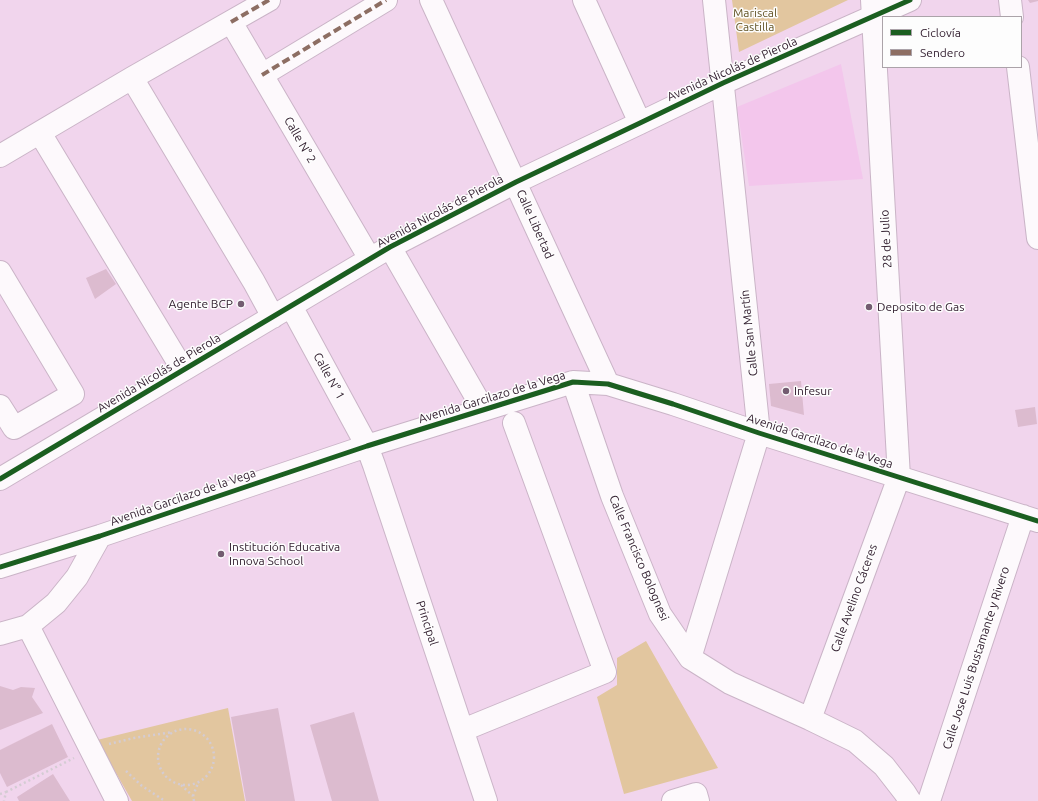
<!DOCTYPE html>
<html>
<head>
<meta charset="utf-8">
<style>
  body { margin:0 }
  #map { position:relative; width:1038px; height:801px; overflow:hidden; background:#f1d5ed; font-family:Ubuntu,sans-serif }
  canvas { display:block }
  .legend { position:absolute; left:882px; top:16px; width:140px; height:52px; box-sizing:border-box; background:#fdfdfd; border:1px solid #aba3a9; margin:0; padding:5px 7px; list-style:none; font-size:12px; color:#2f1b2c }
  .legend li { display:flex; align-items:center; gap:8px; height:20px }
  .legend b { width:20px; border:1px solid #aba3a9 }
</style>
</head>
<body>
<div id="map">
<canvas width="1038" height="801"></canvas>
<ul class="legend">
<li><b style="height:5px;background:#1b5e20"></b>Ciclovía</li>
<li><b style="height:5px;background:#8d6e63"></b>Sendero</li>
</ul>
</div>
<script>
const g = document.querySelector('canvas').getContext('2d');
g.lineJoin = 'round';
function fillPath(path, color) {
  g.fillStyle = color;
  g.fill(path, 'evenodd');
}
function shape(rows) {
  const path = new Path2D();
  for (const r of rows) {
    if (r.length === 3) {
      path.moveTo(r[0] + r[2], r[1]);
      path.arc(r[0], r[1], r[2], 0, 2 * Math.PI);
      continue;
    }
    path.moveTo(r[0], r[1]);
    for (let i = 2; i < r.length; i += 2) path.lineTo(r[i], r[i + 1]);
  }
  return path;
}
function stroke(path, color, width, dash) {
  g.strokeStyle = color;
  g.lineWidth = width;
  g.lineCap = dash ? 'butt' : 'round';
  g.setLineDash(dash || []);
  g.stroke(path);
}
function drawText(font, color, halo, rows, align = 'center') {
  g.font = font + ' Ubuntu,sans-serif';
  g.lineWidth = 3;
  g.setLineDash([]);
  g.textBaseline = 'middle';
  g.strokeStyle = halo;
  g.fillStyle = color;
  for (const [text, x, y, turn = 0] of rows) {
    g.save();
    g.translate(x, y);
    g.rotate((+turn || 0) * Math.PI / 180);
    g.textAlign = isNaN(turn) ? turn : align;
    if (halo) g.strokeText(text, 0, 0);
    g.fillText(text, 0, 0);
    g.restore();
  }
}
fillPath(shape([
  [841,64,863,179,749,186,737,107]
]), '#f3c6ec');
fillPath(shape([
  [732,0,848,0,739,52],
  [646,641,718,768,624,794,597,697,617,685,617,658],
  [228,708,245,801,132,801,97,740]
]), '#e2c69f');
fillPath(shape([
  [1028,0,1038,0,1038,1,1030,3],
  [106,269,116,284,95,299,86,278],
  [801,381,804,415,771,406,769,384],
  [1035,407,1037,424,1018,427,1015,410],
  [0,686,13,690,21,687,35,688,32,697,43,713,0,730],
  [278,708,295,801,246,801,231,717],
  [354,712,379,801,332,801,310,725],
  [52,724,68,757,7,787,0,773,0,750],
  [53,774,70,801,19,801,17,797]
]), '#dcbbcf');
const minor = shape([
  [431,0,608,384],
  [584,0,640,123],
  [1010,0,1012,17],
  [231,22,370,259],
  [1018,67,1038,238],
  [262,75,386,0],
  [132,78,254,282,273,317],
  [40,133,183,370],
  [0,156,132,78,269,0],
  [390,247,483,409],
  [0,272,73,394,14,428,0,406],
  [291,306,367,446,374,465,486,801],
  [573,382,612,496,660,614,690,658,730,683,810,719,855,741,884,766,905,793,910,801],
  [0,479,390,247,516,182,640,123,723,83,910,0],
  [0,567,100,536,367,446,573,382,608,384,673,404,759,433,1038,521],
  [28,626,117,801],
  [0,634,28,626,56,603,77,577,100,536],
  [690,658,759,433,714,0],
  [810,719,899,477,872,0],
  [463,730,605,672,514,423],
  [673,801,696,794,698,801],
  [929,801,1023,516]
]);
stroke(minor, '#cab4c7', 24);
stroke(shape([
  [186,757,28],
  [109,744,134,738,173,732],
  [126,771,142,786,165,801],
  [181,785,193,796],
  [6,792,74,758],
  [0,794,6,792,4,801],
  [194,801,193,796,198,783]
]), '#d4ccd3', 2.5, [2, 3]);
stroke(minor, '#fdf9fc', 22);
stroke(shape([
  [231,22,269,0],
  [262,75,386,0]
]), '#8d6e63', 4, [8, 4]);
stroke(shape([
  [0,479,390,247,516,182,640,123,723,83,910,0],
  [0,567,100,536,367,446,573,382,608,384,673,404,759,433,1038,521]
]), '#1b5e20', 5);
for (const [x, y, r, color] of [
  [241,304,4,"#735c70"],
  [869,307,4,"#735c70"],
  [786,391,4,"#735c70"],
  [221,554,4,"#735c70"]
]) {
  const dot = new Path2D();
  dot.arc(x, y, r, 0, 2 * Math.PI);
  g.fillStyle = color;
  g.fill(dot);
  stroke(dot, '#fdfdfd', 1.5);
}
drawText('12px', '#635527', '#fdfdfd', [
  ["Mariscal",755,13],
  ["Castilla",755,27]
]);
drawText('12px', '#2f1b2c', '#fdfdfd', [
  ["Avenida Nicolás de Pierola",732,69,-24],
  ["Calle N° 2",300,140,60],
  ["Avenida Nicolás de Pierola",440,211,-28],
  ["Calle Libertad",535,224,66],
  ["28 de Julio",886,239,-93],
  ["Calle San Martín",749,333,-96],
  ["Avenida Nicolás de Pierola",159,373,-31],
  ["Calle N° 1",329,376,61],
  ["Avenida Garcilazo de la Vega",492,397,-17],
  ["Avenida Garcilazo de la Vega",820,441,18],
  ["Avenida Garcilazo de la Vega",183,497,-19],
  ["Calle Francisco Bolognesi",639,558,67],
  ["Calle Avelino Cáceres",854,598,-70],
  ["Principal",427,623,72],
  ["Calle Jose Luis Bustamante y Rivero",976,658,-72]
]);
drawText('12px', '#2f1b2c', '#fdfdfd', [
  ["Agente BCP",233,304,"right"],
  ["Deposito de Gas",877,307],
  ["Infesur",794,391],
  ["Institución Educativa",229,547],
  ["Innova School",229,561]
], 'left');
</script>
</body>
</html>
